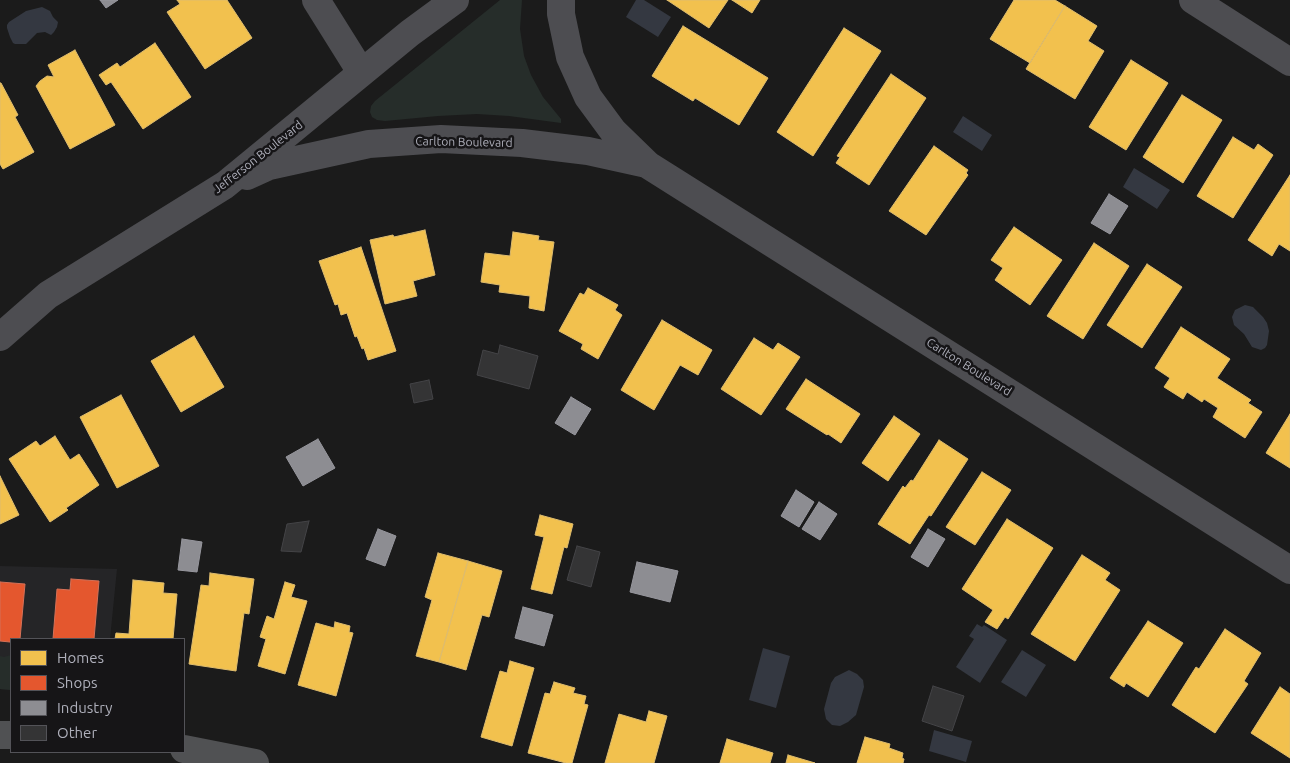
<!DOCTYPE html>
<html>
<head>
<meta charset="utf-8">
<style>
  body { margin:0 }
  #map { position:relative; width:1290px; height:763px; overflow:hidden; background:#1b1b1b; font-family:Ubuntu,sans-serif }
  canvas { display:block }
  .legend { position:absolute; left:10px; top:638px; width:175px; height:115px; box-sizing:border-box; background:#161517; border:1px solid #535358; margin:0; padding:6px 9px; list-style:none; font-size:15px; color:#aeafba }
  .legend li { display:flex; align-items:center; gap:10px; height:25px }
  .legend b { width:25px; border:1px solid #535358 }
</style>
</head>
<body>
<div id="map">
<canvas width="1290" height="763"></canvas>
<ul class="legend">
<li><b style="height:14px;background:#f2c14e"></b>Homes</li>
<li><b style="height:14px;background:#e4572e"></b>Shops</li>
<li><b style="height:14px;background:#8d8d92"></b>Industry</li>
<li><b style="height:14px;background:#343435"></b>Other</li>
</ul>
</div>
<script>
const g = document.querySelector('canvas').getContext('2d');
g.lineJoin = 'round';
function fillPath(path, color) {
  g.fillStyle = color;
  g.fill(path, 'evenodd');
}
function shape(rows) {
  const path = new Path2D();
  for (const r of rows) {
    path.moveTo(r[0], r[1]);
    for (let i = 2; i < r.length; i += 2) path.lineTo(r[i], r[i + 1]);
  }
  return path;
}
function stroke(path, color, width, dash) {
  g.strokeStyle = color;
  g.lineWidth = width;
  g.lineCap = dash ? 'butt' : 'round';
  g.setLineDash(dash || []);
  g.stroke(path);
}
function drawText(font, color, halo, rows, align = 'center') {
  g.font = font + ' Ubuntu,sans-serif';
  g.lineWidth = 5;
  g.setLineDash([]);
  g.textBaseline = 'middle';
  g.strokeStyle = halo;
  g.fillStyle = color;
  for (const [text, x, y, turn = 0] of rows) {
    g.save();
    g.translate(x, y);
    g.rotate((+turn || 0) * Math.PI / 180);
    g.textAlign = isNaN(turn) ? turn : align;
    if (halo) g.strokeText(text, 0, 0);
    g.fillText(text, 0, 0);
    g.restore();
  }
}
fillPath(shape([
  [0,566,117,569,110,639,11,639,11,690,0,689]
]), '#252527');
fillPath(shape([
  [500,0,522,0,520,29,524,56,531,75,543,97,561,119,561,123,509,116,477,114,438,116,385,121,377,120,372,117,370,112,371,106,375,101],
  [11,655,11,690,0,689,0,656,4,657]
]), '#262d2a');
fillPath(shape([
  [636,0,644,0,671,17,658,37,626,17],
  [42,7,50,11,53,17,58,22,57,27,54,32,51,35,45,32,37,33,26,44,15,44,13,43,10,37,7,28,7,25,9,22,26,11],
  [963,116,992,135,982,151,953,132],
  [1134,168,1170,190,1157,209,1123,187],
  [1245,305,1253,307,1263,317,1267,323,1269,331,1267,345,1265,348,1261,350,1252,347,1244,334,1234,325,1232,317,1235,310],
  [977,624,982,627,984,625,1007,640,980,683,956,667,974,639,969,636],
  [763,648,790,656,776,708,749,700],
  [1022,650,1046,665,1026,697,1001,682],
  [849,670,857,674,863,680,864,687,856,715,848,722,840,726,832,725,826,719,824,709,831,683,835,677],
  [934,730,972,741,966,762,929,751]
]), '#343841');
const homes = shape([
  [177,0,227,0,252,38,205,69,167,12,180,4,177,0],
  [667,0,728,0,709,28,667,0],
  [732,0,760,0,752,13,732,0],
  [1014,0,1055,0,1065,6,1030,63,990,39,1014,0],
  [1065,6,1097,26,1088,41,1104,51,1075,99,1026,69,1065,6],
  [683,26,768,78,739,125,695,98,693,101,652,76,683,26],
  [844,28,881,51,813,156,777,132,844,28],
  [155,43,191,97,143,129,111,82,106,85,99,75,117,63,120,67,155,43],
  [75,50,115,125,70,149,36,86,40,81,47,76,54,77,48,65,75,50],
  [1131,60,1168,83,1126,150,1089,127,1131,60],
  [891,74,926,98,869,185,836,163,840,157,837,156,891,74],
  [0,83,1,83,18,115,15,117,34,152,3,169,0,164,0,83],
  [1182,95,1222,120,1183,183,1143,157,1182,95],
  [1233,137,1254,150,1258,144,1273,155,1233,218,1197,196,1233,137],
  [934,146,968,170,966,173,968,175,926,235,889,211,934,146],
  [1290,175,1290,251,1279,244,1272,256,1248,240,1290,175],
  [1014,227,1062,260,1030,305,995,280,1003,268,991,260,1014,227],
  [425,230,435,275,413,281,417,296,385,304,370,240,393,235,394,237,425,230],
  [513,232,539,236,538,240,554,242,544,311,529,308,530,296,499,292,500,285,481,282,485,253,510,256,513,232],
  [1094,243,1129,266,1083,339,1047,316,1094,243],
  [361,247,396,351,368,360,364,348,362,349,357,336,355,337,347,313,341,315,338,304,335,305,319,261,361,247],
  [1147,264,1182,287,1142,348,1107,325,1147,264],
  [588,288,618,305,615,310,622,315,598,359,581,349,583,344,559,331,580,293,584,295,588,288],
  [662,320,712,350,698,375,680,365,654,410,621,390,662,320],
  [1181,327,1230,359,1217,378,1251,400,1248,403,1262,412,1245,438,1213,417,1218,408,1204,399,1202,402,1187,392,1183,399,1164,387,1170,378,1155,368,1181,327],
  [194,336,224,387,181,412,151,361,194,336],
  [754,338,773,350,778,343,800,357,761,415,721,389,754,338],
  [806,379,860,414,841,443,828,434,827,435,786,409,806,379],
  [121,395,159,466,117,488,80,417,121,395],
  [1290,414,1290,468,1266,453,1290,414],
  [894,416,920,434,888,481,862,463,894,416],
  [55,436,70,460,79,454,99,485,66,508,68,510,50,522,9,459,36,441,40,446,55,436],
  [939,440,968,459,931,516,929,515,910,544,878,524,903,486,905,488,911,480,913,481,939,440],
  [982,472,1011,490,975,545,946,527,982,472],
  [0,476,19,515,0,524,0,476],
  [540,515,573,524,567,548,564,547,552,594,531,589,544,537,535,535,540,515],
  [1007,519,1053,548,1008,619,1005,617,997,629,985,622,993,610,962,589,1007,519],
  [438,553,468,561,439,662,416,656,432,600,425,597,438,553],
  [1082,555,1110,573,1105,580,1120,590,1075,661,1031,634,1082,555],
  [468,561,502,571,489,617,482,615,466,670,439,662,468,561],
  [210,573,254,579,249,614,244,613,236,671,189,664,201,585,209,586,210,573],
  [133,580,164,583,163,593,177,594,173,639,115,639,116,633,129,634,133,580],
  [285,582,295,585,291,597,307,601,285,674,258,666,266,639,260,637,267,616,274,619,285,582],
  [1148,621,1183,643,1148,697,1126,683,1124,687,1110,678,1148,621],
  [335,622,350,626,349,632,353,633,336,696,298,685,316,623,334,628,335,622],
  [1225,629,1261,653,1244,681,1248,684,1215,733,1172,705,1196,667,1199,669,1225,629],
  [510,661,534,668,512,746,481,737,500,671,507,673,510,661],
  [554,682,575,688,573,693,586,696,584,704,588,705,572,763,566,763,528,753,545,693,550,694,554,682],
  [1280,687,1290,694,1290,758,1251,733,1280,687],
  [649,711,667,716,654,763,605,763,619,714,646,722,649,711],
  [865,737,890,744,889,748,903,753,902,758,904,759,903,763,857,763,865,737],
  [727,739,773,753,770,763,720,763,727,739],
  [788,755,815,763,786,763,788,755]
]);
fillPath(homes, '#f2c14e');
stroke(homes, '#debc6e', 1);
const shops = shape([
  [71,579,99,581,94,639,53,639,57,589,70,590,71,579],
  [0,582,25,584,20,639,11,639,10,642,0,641,0,582]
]);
fillPath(shops, '#e4572e');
stroke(shops, '#d47158', 1);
const industry = shape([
  [100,0,118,0,106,8,100,0],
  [1109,194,1128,206,1110,234,1091,223,1109,194],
  [571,397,591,409,575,435,555,423,571,397],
  [318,439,335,468,303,486,286,457,318,439],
  [796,490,814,502,799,527,781,516,796,490],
  [819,502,837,514,820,540,802,529,819,502],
  [378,529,396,536,385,566,366,559,378,529],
  [928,529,945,539,928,567,911,557,928,529],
  [182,539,202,542,197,572,178,570,182,539],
  [637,562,678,571,670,602,630,592,637,562],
  [523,607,553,615,544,646,515,638,523,607]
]);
fillPath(industry, '#8d8d92');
stroke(industry, '#97979e', 1);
const building = shape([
  [500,345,538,356,529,389,477,375,483,350,498,354,500,345],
  [429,380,433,399,414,403,410,384,429,380],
  [309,521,301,552,281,551,287,524,309,521],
  [577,546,600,552,591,587,567,580,577,546],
  [933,686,964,696,952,731,922,721,933,686]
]);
fillPath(building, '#343435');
stroke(building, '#444447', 1);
stroke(shape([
  [316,0,361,72],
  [561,0,561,14,570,57,588,97,613,131,648,165,1290,570],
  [1193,0,1290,62],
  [247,176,269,166,369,144,441,139,522,143,588,151,647,164],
  [0,337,48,295,225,185,410,33,455,0]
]), '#4d4d51', 28);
stroke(shape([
  [0,735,11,735],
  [184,749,255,763]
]), '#505153', 28);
drawText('12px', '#aeafba', '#161517', [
  ["Carlton Boulevard",464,142,1],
  ["Jefferson Boulevard",258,157,-38],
  ["Carlton Boulevard",969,367,32]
]);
</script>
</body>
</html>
